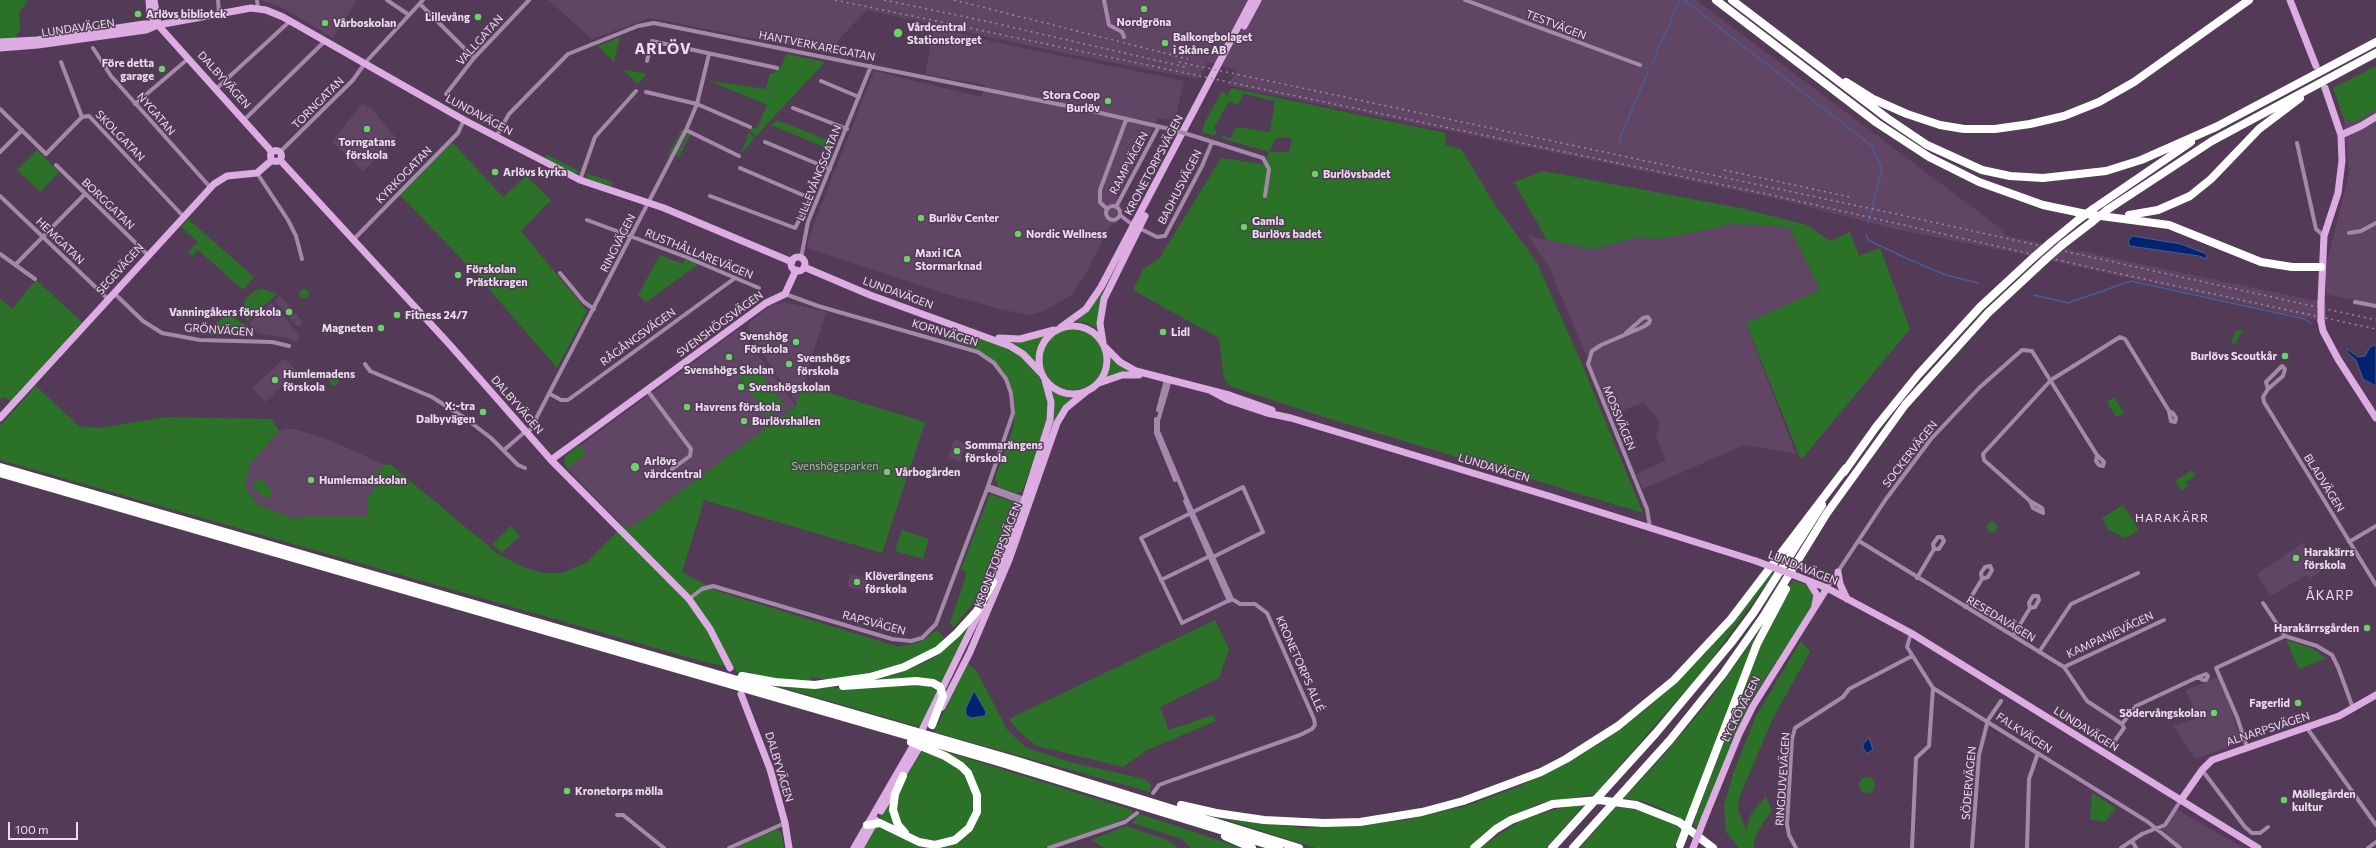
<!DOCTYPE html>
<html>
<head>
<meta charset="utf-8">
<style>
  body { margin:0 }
  #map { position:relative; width:2376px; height:848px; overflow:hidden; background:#533b57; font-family:Commissioner,sans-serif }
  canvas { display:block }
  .scale { position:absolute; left:8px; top:822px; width:70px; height:18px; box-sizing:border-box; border:2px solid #eddeef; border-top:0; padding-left:5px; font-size:12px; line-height:14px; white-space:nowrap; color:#eddeef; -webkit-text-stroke:3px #533b57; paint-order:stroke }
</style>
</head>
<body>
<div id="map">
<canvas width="2376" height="848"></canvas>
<div class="scale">100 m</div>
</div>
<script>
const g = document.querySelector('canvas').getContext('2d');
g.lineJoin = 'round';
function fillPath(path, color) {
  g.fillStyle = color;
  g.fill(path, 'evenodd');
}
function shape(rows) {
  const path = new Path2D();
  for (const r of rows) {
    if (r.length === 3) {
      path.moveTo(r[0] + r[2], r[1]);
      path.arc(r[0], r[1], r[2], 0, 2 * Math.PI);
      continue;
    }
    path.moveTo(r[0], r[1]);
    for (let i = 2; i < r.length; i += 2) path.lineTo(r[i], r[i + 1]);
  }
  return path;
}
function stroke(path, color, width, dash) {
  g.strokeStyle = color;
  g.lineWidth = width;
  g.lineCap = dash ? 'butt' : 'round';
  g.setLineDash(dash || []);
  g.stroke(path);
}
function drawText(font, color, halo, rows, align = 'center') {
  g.font = font + ' Commissioner,sans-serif';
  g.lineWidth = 3;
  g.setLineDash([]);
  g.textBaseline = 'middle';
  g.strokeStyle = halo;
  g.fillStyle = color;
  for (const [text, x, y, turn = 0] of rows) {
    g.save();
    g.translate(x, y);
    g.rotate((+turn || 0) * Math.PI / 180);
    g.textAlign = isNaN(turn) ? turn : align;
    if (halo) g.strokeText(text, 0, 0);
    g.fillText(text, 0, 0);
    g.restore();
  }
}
fillPath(shape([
  [261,0,357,0,333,38,281,7],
  [548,0,1696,0,2004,231,2003,235,2326,303,2326,322,2007,251,1895,229,1773,198,1228,85,1237,70,1207,62,1198,79,1058,52,867,10,839,39,833,54,650,18,592,39],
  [934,27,994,42,1184,81,1175,120,1158,118,1116,200,1123,209,1117,223,1110,226,1084,277,1071,295,1044,311,1029,315,1000,309,946,294,807,248,813,226,874,71,982,97,985,85,925,74],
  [362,104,372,109,397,139,363,171,332,142],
  [2376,109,2376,305,2326,294,2326,266,2349,174,2344,119,2355,122],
  [1733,224,1789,227,1820,290,1746,324,1796,454,1744,445,1643,489,1636,474,1666,460,1656,437,1660,422,1644,403,1611,414,1549,267,1528,236,1593,249,1639,237,1661,239],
  [280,296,303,322,298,327,275,301],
  [785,302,826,312,797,404,756,344,748,328,749,323,770,306],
  [271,303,296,331,299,337,297,343,287,338,257,333,249,323],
  [739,329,796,406,632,527,623,526,567,468,564,462,566,456],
  [285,358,297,372,265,402,252,388],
  [287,429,295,429,327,439,385,465,375,474,376,487,367,498,368,517,296,519,260,505,245,488,250,464,279,431],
  [954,439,966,443,960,462,948,458],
  [2303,543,2321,572,2310,578,2307,575,2270,596,2257,574],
  [850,574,868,579,864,591,847,586],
  [2218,677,2231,709,2241,743,2195,759,2173,726,2197,718,2186,690],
  [2176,809,2243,848,2181,848,2162,829]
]), '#614565');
fillPath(shape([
  [0,0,28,0,19,13,20,31,13,39,0,40],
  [620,37,614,62,598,46],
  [786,54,825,62,756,136,750,130,751,128,757,128,767,105,710,81,766,89,770,74,774,73,782,65],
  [2376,66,2376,109,2355,122,2344,119,2333,88],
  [622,69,646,74,638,84],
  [1231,88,1446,133,1445,145,1461,149,1495,205,1536,261,1582,364,1643,513,1334,420,1232,387,1224,379,1219,338,1133,290,1143,269,1159,259,1221,158,1264,164,1269,152,1221,138,1223,136,1231,138,1236,127,1270,132,1275,101,1243,94,1238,105,1229,101,1214,128,1217,132,1214,136,1202,132,1205,122,1222,91,1227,96],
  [1282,137,1292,139,1289,152,1269,152,1275,139],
  [777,120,832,142,829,149,771,125],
  [682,129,683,131,670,156,668,155],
  [749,131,754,139,739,155,746,142],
  [687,134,691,134,679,157,676,156],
  [452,142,503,197,526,176,551,200,521,231,587,311,557,368,475,273,400,195],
  [37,150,59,172,40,192,17,170],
  [545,155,548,155,580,172,576,174,545,158],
  [1544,171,1740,208,1807,225,1830,241,1850,232,1859,256,1880,248,1910,329,1801,460,1746,323,1820,290,1789,227,1733,224,1661,239,1639,237,1593,249,1547,240,1514,182],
  [585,173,613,182,611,186,588,179],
  [188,219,254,277,243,290,198,250,192,256,188,252,198,242,181,227],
  [660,255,683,264,686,257,700,263,646,302,638,295],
  [36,280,82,322,11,402,5,397,0,399,0,298,12,309],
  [304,294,5],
  [263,289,277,294,247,321,243,308,246,299,254,291],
  [1101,293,1103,294,1099,330,1087,323,1074,321],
  [226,312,248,327,254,334,207,335],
  [951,327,1012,348,1034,368,1043,385,1048,397,1047,423,1022,492,1016,493,999,487,995,478,1013,429,1015,407,1012,389,1003,371,988,356,972,347,946,339],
  [1073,359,31],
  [2236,330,2243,331,2235,344,2231,343],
  [1046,333,1037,348,1036,366,1001,340],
  [1111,356,1131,372,1106,378,1110,367],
  [754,365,784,405,768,417,738,376],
  [334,381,4.5],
  [803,385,925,422,882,553,704,500,682,572,717,591,899,647,920,642,937,630,944,637,941,645,902,664,844,679,830,680,812,677,809,682,791,681,756,676,750,672,741,674,736,671,736,668,708,663,0,460,0,426,36,386,79,426,98,428,166,417,271,419,279,431,250,464,245,488,259,505,295,519,307,516,368,517,367,498,376,487,375,474,385,465,391,465,498,554,523,567,543,573,562,573,586,563,623,526,632,527,796,406],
  [1051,391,1061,396,1073,398,1041,457],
  [2114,397,2124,413,2116,417,2107,402],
  [579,445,586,454,567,468,564,462,566,456],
  [2192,470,2196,475,2186,482,2188,486,2181,490,2175,481],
  [260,478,273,492,266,499,252,485],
  [990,494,1016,503,992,565,972,605,953,628,950,623,967,573,961,569],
  [2123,505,2139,530,2125,538,2109,530,2102,518],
  [1992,527,5],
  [511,526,520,536,502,553,492,544],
  [902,530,929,539,923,559,895,551],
  [1795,537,1767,583,1705,668,1595,794,1537,804,1488,830,1469,848,1316,848,1213,816,1304,828,1347,826,1405,820,1466,806,1515,788,1568,762,1602,742,1648,708,1705,654,1741,611],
  [1793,580,1806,585,1811,591,1813,600,1811,608,1750,702,1697,827,1693,825,1753,662,1769,626],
  [1215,620,1229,649,1219,678,1160,707,1169,730,1213,715,1216,721,1147,750,1123,767,1037,746,1019,732,1009,719],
  [974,621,942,686,858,683,893,675,930,660,940,653],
  [1761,629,1685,821,1663,809,1642,801,1624,798,1664,755,1713,696],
  [2286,640,2311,648,2326,658,2299,669],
  [1801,641,1810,652,1773,718,1739,798,1738,810,1746,830,1751,814,1766,796,1772,811,1762,824,1753,843,1755,848,1739,848,1726,832,1724,806,1733,774,1756,716],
  [968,663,977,672,1008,731,1027,748,1070,762,1144,779,1151,785,1150,792,934,732],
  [922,683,934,687,939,691,920,727,773,685,848,688],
  [938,749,1132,810,1133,813,1117,823,1043,848,862,848,877,825,921,845,968,832,978,788,976,782,974,777],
  [923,750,940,756,962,770,974,789,975,810,970,822,956,836,935,842,923,841,910,833,901,823,896,812,897,799,904,780],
  [1867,785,8],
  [2092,793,2116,808,2105,822,2090,819],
  [892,797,898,828,878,820],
  [1572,805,1584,805,1546,848,1479,848,1523,819],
  [1616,806,1653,813,1682,828,1674,848,1580,848],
  [1139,814,1180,827,1241,848,1191,848,1182,839,1132,823],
  [1126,826,1167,840,1179,848,1104,848,1091,840],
  [775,830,779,830,781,833,784,848,734,848]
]), '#2b7127');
const water = shape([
  [2132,236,2181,244,2206,254,2207,259,2199,256,2130,246,2128,242,2132,236],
  [2376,345,2376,386,2363,379,2356,360,2347,352,2347,349,2358,357,2365,356,2370,347,2376,345],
  [974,691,986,712,985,716,971,718,966,715,966,708,974,691],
  [1869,738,1873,750,1867,753,1863,748,1863,744,1869,738]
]);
fillPath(water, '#022470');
stroke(water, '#485c96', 1);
stroke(shape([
  [1684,0,1872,146,1882,168,1868,223],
  [1652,64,1679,1],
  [1622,145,1619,140,1648,72],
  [1866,234,1868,240,1908,259,1946,275,1978,283],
  [2034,295,2068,303,2131,281,2305,319,2311,323]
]), '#485c96', 1.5);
stroke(shape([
  [218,0,219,13],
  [257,0,258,8],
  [387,0,409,15],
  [1104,0,1109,25,1122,32,1124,37],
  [1465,0,1640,65],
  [420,4,474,58],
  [93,48,111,76,210,187],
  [647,61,652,41,777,68],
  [61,62,82,117,89,116,183,216],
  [821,81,859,97],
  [217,88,290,21],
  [646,92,697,104,750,127],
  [446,94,474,58,529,0],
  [135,104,189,58],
  [793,108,847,129],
  [0,109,46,154,82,117],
  [245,119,325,41],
  [686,130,739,156],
  [496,137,509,114,568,54,638,26,654,23,1092,111,1174,130],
  [1197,137,1263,158,1269,169,1265,196],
  [765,142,830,169],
  [2297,143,2316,229,2324,236],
  [0,152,22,130],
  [280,152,353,80,365,63,423,0],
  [56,165,148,255],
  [740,168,812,199],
  [257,173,288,220,296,236,302,259],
  [580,180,595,137,636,91],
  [0,196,108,299],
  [710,196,795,228,811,198],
  [1113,213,7],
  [1116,207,1158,128],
  [1107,209,1100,202,1100,190,1126,120],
  [1120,215,1134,226],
  [587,220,686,257,759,288],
  [1139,228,1157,237,1165,236,1202,166,1212,142],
  [2349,233,2361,231,2376,223],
  [354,239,458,133,464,120],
  [0,254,35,279],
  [801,258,808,222,871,66],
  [16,264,85,194],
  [560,273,584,302,594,309],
  [114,293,143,321,162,333,200,340,272,342,289,346],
  [2355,302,2376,306],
  [1626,333,1643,318,1648,317,1650,320,1649,323,1643,327,1601,345,1592,351,1588,364,1647,509,1650,527],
  [365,364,370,371,432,397,465,418,491,438,518,465,525,468],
  [2268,389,2266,382,2282,366,2285,369,2283,376,2268,389,2263,397,2264,402,2376,585],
  [647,390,691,449,690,456,672,469],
  [550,394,561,400,568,400,735,278],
  [1158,410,1166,380],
  [1156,419,1156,433,1175,480],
  [528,434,686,130,697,104,709,54],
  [504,450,526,431],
  [988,486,1027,500],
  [987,489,1025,503],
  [1185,501,1229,601],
  [2030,501,2042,508,2043,513,2033,508,2030,501,1984,460,1983,454,2051,380,2120,337,2125,339,2169,411,2171,421,2175,422,2176,418,2173,413,2169,411],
  [1859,541,2064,667,2087,701,2122,724,2136,706,2198,677,2203,680,2206,680,2208,676,2206,674,2198,677],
  [2349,542,2376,526],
  [1213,557,1263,532,1243,487,1141,538,1182,623,1232,599],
  [1917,578,1934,549,1939,549,1944,541,1942,537,1938,537,1933,544,1934,549],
  [1161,580,1210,556],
  [1827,588,1886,499,1931,439,1979,388,2022,350,2032,351,2097,455,2096,461,2099,465,2103,466,2104,462,2097,455],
  [689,599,702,589,713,586,892,639,911,641,922,638,936,624,987,489,1013,413,1011,393,1006,379,994,363,978,352,818,306,785,294],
  [2263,603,2285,636,2317,646,2332,655,2338,667,2353,708],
  [1965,607,1982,579,1988,577,1992,570,1990,566,1985,567,1981,573,1982,579],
  [1911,633,1907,647,1933,688,2148,822,2180,848],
  [2013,636,2030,608,2035,607,2039,600,2038,596,2033,596,2029,603,2030,608],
  [2039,652,2071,604,2138,573],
  [2064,667,2164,620],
  [2307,728,2376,825],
  [2111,746,2124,728,2122,724],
  [2247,747,2237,717,2216,668,2285,636],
  [2202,770,2245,827,2252,833,2260,833,2268,827],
  [1153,793,1159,785,1167,782,1300,735,1312,729,1315,725,1314,719,1267,613,1255,604,1240,604,1232,599,1187,500,1158,431,1158,421,1170,380],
  [617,815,623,815,664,848],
  [2132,841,2136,848],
  [729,848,785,823],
  [1049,848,1125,822,1137,813],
  [1796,848,1789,835,1787,824,1792,739,1795,728,1843,697,1849,689,1912,656],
  [1912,848,1916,758,1929,746,1933,688],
  [1972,848,1979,755,1988,720,2001,701],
  [2027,848,2029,779,2038,753],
  [2121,848,2142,834,2165,825,2181,800],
  [2368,848,2376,842]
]), '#a688ab', 4);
stroke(shape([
  [149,0,150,14,158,25,272,152],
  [154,0,158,24],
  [2290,0,2316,66],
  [1244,26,1258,0],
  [0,42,37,40,144,24,156,24],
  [0,48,38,45,146,30,158,25,251,8,266,10,283,17,464,120,580,180,664,208,792,262],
  [2341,135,2361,126,2376,117],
  [276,156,5.5],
  [280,160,450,345,551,460,689,599,710,629,730,668],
  [798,264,7],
  [804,267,870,295,1010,346,1023,354,1042,374],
  [2321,302,2324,236,2338,193,2342,161,2341,135,2325,88],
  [2321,321,2323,331,2338,359,2376,418],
  [1073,360,34],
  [1061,327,1086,309,1101,287,1252,0],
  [999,338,1020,339,1054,330],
  [1103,343,1100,323,1104,299,1145,216],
  [1106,348,1120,362,1136,371,1229,395,1272,410],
  [1099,383,1122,375,1139,375],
  [1211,391,1228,400,1267,413,1291,418,1552,497,1756,561],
  [0,418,214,184,227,176,257,173,272,160],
  [551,460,766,303,785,294,796,270],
  [1838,572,1840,584,1847,599],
  [1799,577,1827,588,1911,633,2258,848],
  [1809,582,1817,595,1815,605],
  [991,587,1024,502,1050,420,1051,402,1045,380],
  [741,694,770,769,785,823,789,848],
  [942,707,970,652,1009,560,1057,423,1066,408,1087,391],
  [923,728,983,605],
  [2181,800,2202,770,2212,760,2339,716,2376,695],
  [881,811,919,748],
  [1705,817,1739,734,1753,706,1827,588],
  [854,848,913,746],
  [860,848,876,820]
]), '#ddace3', 7);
stroke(shape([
  [1716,0,1877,123,1929,157,1979,182,2043,205,2086,214,2169,225,2261,262,2292,267,2321,267],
  [1732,0,1887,118,1927,145,1982,170,2010,176,2043,178,2106,171,2141,160,2218,126],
  [1846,82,1873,99,1907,114,1940,125,1964,129,1995,129,2030,124,2064,116,2099,102,2134,82,2249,0],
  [2214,128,2376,42],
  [2093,209,2191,142],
  [2107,210,2212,141,2376,53],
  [2129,215,2158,210,2190,196,2211,179,2259,129,2300,98],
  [2050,243,2078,220],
  [2062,245,2092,222],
  [0,467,1018,761,1299,848],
  [1844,472,1876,427,1918,375,1980,307,2034,257],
  [0,473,995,761,1279,848],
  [742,676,775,682,815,685,870,677,904,667,938,650,957,633,977,611,993,582],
  [843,686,916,681,933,683,940,687,943,696,932,725],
  [903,776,895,794,893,810,898,825,905,833],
  [1181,805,1216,813,1264,820,1324,823,1360,822,1422,812,1463,801,1541,772,1566,759,1618,726,1674,680,1731,619,1846,468],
  [1636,805,1679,822,1713,848],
  [1693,811,1757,644,1786,589],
  [867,825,880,823,919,842,935,845,955,840,969,828,977,812,977,795,968,773,961,766,945,756,911,742],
  [1225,836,1252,848],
  [1474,848,1496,829,1511,820,1553,804],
  [1552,848,1656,733,1731,643,1754,612,1822,505],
  [1573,848,1670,740,1723,674,1763,617,1827,513,1905,405,1988,313,2045,260]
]), '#fff', 8);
stroke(shape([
  [835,0,1771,195,2102,270,2376,329],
  [884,0,985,21,1185,67],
  [954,0,1188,59],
  [1179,62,1887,212,2376,320],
  [1724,170,1850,197]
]), '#9d8aa0', 1.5, [2, 4]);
stroke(shape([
  [1174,130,1197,137]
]), '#a688ab', 4);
stroke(shape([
  [2321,321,2321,302],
  [1756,561,1799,577],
  [1693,848,1705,817]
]), '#ddace3', 7);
stroke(shape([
  [2078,220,2093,209],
  [2092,222,2107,210],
  [2034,257,2050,243],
  [2045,260,2062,245],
  [1553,804,1599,800,1636,805],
  [1680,845,1693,811]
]), '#fff', 8);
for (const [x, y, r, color] of [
  [1144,9,4,"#6bd363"],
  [138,14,4,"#6bd363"],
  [478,17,4,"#6bd363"],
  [325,23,4,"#6bd363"],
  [898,33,5,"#6bd363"],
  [1165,43,4,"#6bd363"],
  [162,69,4,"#6bd363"],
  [1108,101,4,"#6bd363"],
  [367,129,4,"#6bd363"],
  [495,172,4,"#6bd363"],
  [1315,174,4,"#6bd363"],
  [921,218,4,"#6bd363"],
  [1244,227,4,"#6bd363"],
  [1018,234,4,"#6bd363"],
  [907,259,4,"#6bd363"],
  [458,275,4,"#6bd363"],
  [289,312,4,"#6bd363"],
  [397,315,4,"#6bd363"],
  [381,328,4,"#6bd363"],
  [1163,332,4,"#6bd363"],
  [796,342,4,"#6bd363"],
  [2285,356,4,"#6bd363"],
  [729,357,4,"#6bd363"],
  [789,364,4,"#6bd363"],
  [275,380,4,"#6bd363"],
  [741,387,4,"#6bd363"],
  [687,407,4,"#6bd363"],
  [483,412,4,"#6bd363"],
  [744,421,4,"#6bd363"],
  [957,451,4,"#6bd363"],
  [635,467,5,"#6bd363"],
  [887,472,4,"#6bd363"],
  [311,480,4,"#6bd363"],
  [2296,558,4,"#6bd363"],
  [857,582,4,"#6bd363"],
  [2367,628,4,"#6bd363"],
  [2298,703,4,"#6bd363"],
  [2214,713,4,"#6bd363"],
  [567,791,4,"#6bd363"],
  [2284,800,4,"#6bd363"]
]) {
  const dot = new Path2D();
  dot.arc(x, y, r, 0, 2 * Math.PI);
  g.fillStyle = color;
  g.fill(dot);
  stroke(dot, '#533b57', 1.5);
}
drawText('bold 11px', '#eddeef', '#533b57', [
  ["Arlövs bibliotek",146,14],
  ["Lillevång",470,17,"right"],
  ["Nordgröna",1144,22,"center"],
  ["Vårboskolan",333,23],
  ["Vårdcentral",907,27],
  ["Stationstorget",907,40],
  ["Balkongbolaget",1173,37],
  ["i Skåne AB",1173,50],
  ["Före detta",154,63,"right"],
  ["garage",154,76,"right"],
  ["Stora Coop",1100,95,"right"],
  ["Burlöv",1100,108,"right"],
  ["Torngatans",367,142,"center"],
  ["förskola",367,155,"center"],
  ["Arlövs kyrka",503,172],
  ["Burlövsbadet",1323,174],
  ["Burlöv Center",929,218],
  ["Gamla",1252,221],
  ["Burlövs badet",1252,234],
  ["Nordic Wellness",1026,234],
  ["Maxi ICA",915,253],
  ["Stormarknad",915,266],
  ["Förskolan",466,269],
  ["Prästkragen",466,282],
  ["Vanningåkers förskola",281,312,"right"],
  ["Fitness 24/7",405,315],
  ["Magneten",373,328,"right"],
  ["Lidl",1171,332],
  ["Svenshög",788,336,"right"],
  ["Förskola",788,349,"right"],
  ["Burlövs Scoutkår",2277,356,"right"],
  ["Svenshögs",797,358],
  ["förskola",797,371],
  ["Svenshögs Skolan",729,370,"center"],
  ["Humlemadens",283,374],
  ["förskola",283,387],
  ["Svenshögskolan",749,387],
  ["X:-tra",475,406,"right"],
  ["Dalbyvägen",475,419,"right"],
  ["Havrens förskola",695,407],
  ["Burlövshallen",752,421],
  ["Sommarängens",965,445],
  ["förskola",965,458],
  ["Arlövs",644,461],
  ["vårdcentral",644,474],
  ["Vårbogården",895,472],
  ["Humlemadskolan",319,480],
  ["Harakärrs",2304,552],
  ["förskola",2304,565],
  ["Klöverängens",865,576],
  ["förskola",865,589],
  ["Harakärrsgården",2359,628,"right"],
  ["Fagerlid",2290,703,"right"],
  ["Södervångskolan",2206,713,"right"],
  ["Kronetorps mölla",575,791],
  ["Möllegården",2292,794],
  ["kultur",2292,807]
], 'left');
drawText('11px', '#eddeef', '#533b57', [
  ["TESTVÄGEN",1556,25,21],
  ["LUNDAVÄGEN",78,28,-8],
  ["VALLGATAN",480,40,-48],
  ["HANTVERKAREGATAN",817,46,11],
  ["DALBYVÄGEN",224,80,48],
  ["TORNGATAN",318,103,-45],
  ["NYGATAN",156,114,49],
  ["LUNDAVÄGEN",479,115,28],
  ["SKOLGATAN",120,136,46],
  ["RAMPVÄGEN",1129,163,-62],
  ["KRONETORPSVÄGEN",1154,165,-62],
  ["LILLEVÅNGSGATAN",819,173,-68],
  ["KYRKOGATAN",404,175,-46],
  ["BADHUSVÄGEN",1180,187,-63],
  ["BORGGATAN",108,204,44],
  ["HEMGATAN",60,241,44],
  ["RINGVÄGEN",618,243,-63],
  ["RUSTHÅLLAREVÄGEN",699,254,22],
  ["SEGEVÄGEN",120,269,-48],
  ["LUNDAVÄGEN",898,293,20],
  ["SVENSHÖGSVÄGEN",720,324,-36],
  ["GRÖNVÄGEN",219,330,4],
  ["KORNVÄGEN",945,333,17],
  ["RÅGÅNGSVÄGEN",638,337,-36],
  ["DALBYVÄGEN",517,405,49],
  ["MOSSVÄGEN",1619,418,68],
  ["SOCKERVÄGEN",1910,454,-52],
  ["LUNDAVÄGEN",1494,468,17],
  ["BLADVÄGEN",2324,483,58],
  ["KRONETORPSVÄGEN",998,555,-69],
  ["LUNDAVÄGEN",1803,568,22],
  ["RESEDAVÄGEN",2001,619,31],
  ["RAPSVÄGEN",874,623,15],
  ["KAMPANJEVÄGEN",2110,635,-25],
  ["KRONETORPS ALLÉ",1300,664,66],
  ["LYCKÖVÄGEN",1741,709,-63],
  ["LUNDAVÄGEN",2086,729,32],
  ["ALNARPSVÄGEN",2268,729,-18],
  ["FALKVÄGEN",2024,733,33],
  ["DALBYVÄGEN",779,767,73],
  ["RINGDUVEVÄGEN",1783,779,-86],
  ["SÖDERVÄGEN",1969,783,-85]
]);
drawText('11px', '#7edd77', '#533b57', [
  ["Svenshögsparken",835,466]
]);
g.letterSpacing = '1px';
drawText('12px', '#eddeef', '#533b57', [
  ["HARAKÄRR",2172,518]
]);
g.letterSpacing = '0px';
g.letterSpacing = '1px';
drawText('13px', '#eddeef', '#533b57', [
  ["ÅKARP",2330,596]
]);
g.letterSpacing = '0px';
g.letterSpacing = '1px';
drawText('bold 15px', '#eddeef', '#533b57', [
  ["ARLÖV",663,49]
]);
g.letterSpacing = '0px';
</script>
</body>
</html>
